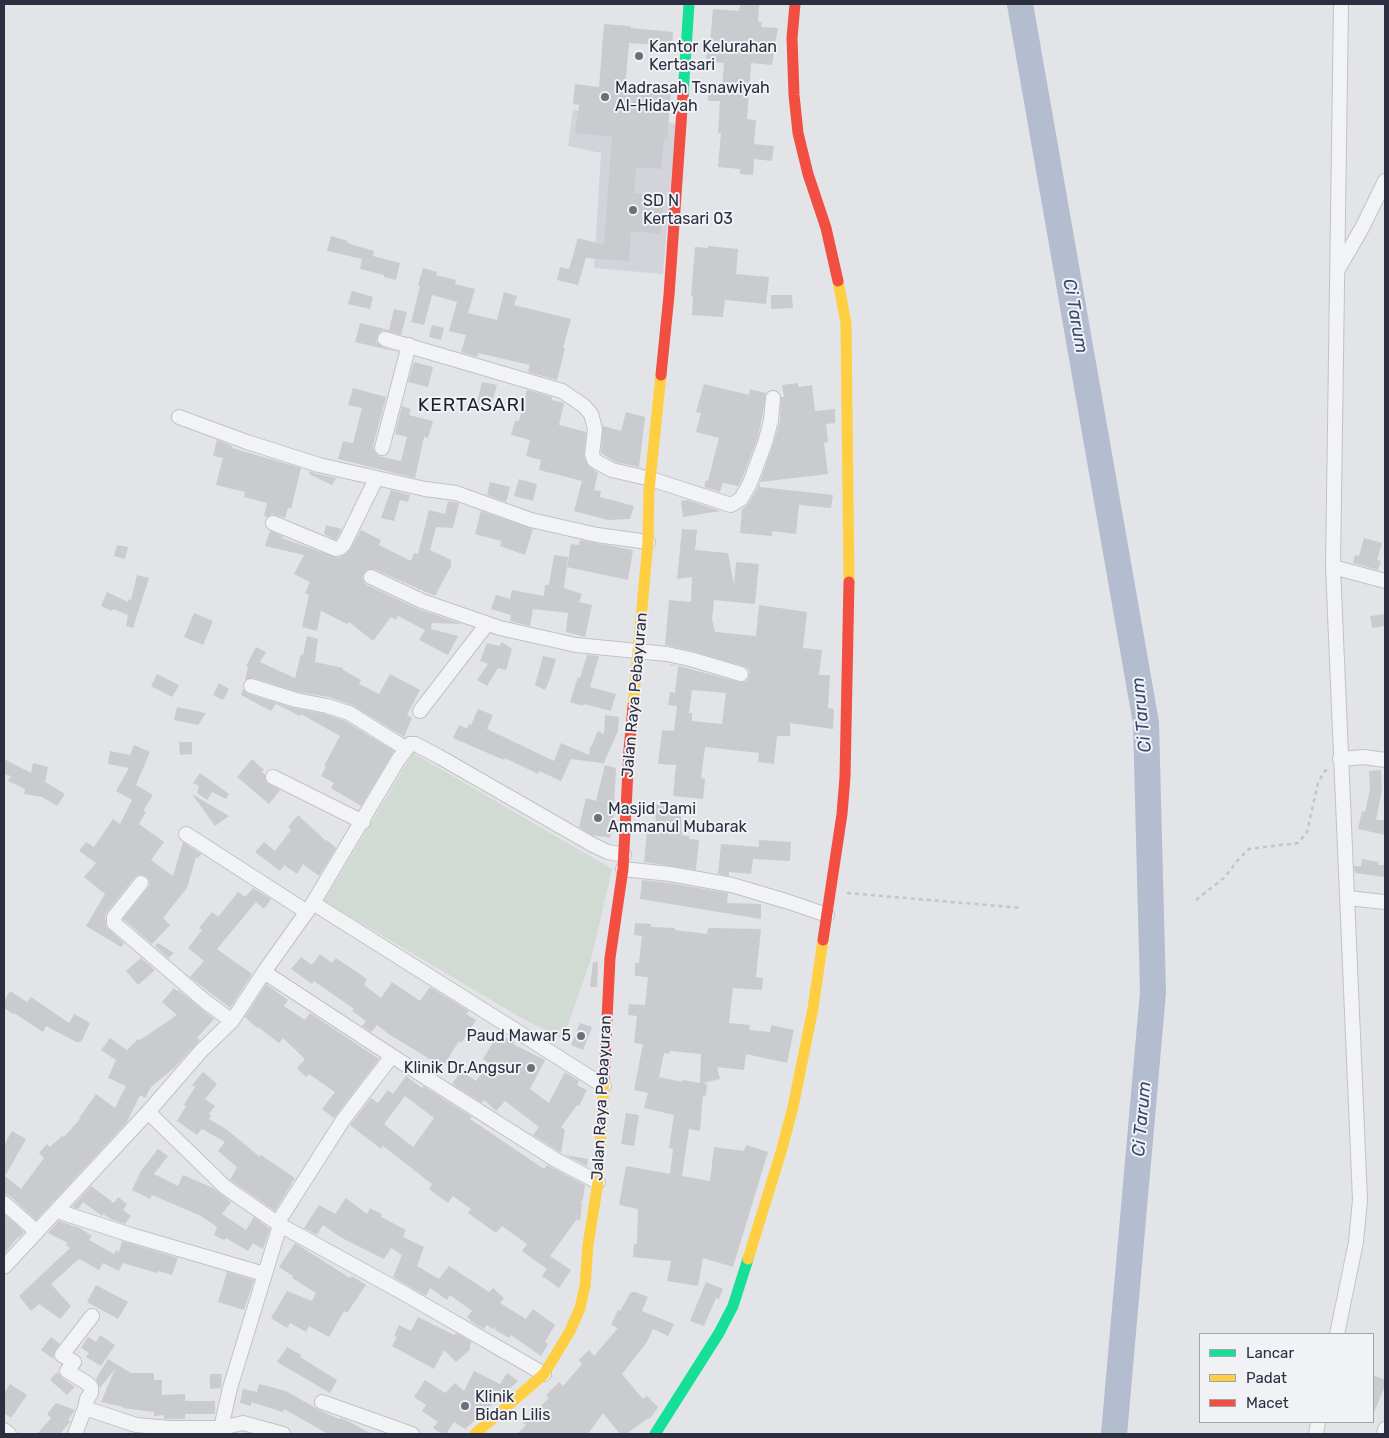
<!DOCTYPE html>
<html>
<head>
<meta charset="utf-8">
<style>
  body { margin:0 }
  #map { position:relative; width:1389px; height:1438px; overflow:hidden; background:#e3e4e8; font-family:Rubik,sans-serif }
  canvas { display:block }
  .frame { position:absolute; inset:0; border:5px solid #2c2f3f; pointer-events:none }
  .legend { position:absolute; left:1199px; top:1333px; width:175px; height:90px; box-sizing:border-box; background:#f1f2f6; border:1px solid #a2a4ad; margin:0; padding:6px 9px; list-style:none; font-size:15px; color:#2c2f3f }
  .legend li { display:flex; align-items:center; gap:10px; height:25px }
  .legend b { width:25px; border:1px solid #a2a4ad }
</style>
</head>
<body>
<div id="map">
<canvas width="1389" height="1438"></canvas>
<div class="frame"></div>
<ul class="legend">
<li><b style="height:6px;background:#16e098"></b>Lancar</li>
<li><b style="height:6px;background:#ffcf43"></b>Padat</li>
<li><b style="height:6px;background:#f24e42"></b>Macet</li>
</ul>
</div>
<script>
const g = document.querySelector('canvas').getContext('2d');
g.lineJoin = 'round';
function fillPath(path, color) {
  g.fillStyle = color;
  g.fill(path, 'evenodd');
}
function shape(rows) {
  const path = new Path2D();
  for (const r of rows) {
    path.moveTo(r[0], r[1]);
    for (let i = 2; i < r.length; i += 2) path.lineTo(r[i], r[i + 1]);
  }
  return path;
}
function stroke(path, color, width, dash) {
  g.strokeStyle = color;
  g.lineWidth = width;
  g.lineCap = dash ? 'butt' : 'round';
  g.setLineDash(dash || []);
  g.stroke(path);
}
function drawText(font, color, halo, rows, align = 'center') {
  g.font = font + ' Rubik,sans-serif';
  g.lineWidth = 4;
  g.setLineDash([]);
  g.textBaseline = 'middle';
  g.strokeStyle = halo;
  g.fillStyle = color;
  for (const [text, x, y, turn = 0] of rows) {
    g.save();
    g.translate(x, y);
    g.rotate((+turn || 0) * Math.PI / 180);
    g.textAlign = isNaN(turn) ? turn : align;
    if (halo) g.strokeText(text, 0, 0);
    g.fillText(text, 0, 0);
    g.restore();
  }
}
fillPath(shape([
  [573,110,676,124,663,274,594,268,601,153,568,146]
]), '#d2d3db');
fillPath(shape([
  [413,753,612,869,592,956,563,1039,525,1020,324,901]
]), '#d2dad4');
stroke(shape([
  [1020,4,1146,723,1153,992,1114,1434]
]), '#b4bcd0', 26);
fillPath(shape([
  [740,4,759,4,758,22,762,22,761,27,778,28,772,65,751,63,747,119,756,120,754,144,774,146,772,161,754,159,753,175,740,174,740,169,718,167,721,133,718,133,720,101,708,101,709,87,722,88,724,63,706,61,708,42,710,43,713,9,739,11],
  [604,24,631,26,631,28,673,32,672,46,629,43,625,89,671,94,667,139,664,139,661,169,636,167,634,193,664,196,661,234,631,231,629,261,586,258,578,285,557,280,560,267,569,269,578,238,604,245,612,137,575,133,579,105,573,104,575,84,599,87],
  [331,236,348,241,347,243,374,251,373,256,400,263,396,280,384,277,384,275,360,269,362,259,327,251],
  [708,246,738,249,736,274,769,277,766,304,725,300,723,317,692,315,693,296,691,296,695,247,708,248],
  [423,268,437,272,436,275,456,280,455,284,475,289,468,313,497,320,504,292,517,296,514,305,571,319,563,348,565,349,557,380,528,372,530,365,478,353,477,357,461,352,466,335,449,331,457,302,432,295,424,325,411,322,420,286,418,285],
  [352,291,373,297,370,309,348,304],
  [771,295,792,295,793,308,771,309],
  [394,309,407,312,401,335,383,330,379,333,376,341,382,347,397,352,355,342,360,323,389,330],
  [432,325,444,328,441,340,429,337],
  [414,362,433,367,428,387,408,382],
  [482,382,497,385,490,409,476,406],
  [798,383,798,387,812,385,815,411,835,409,835,423,826,424,828,442,824,443,828,474,760,482,760,487,833,495,831,508,799,505,796,534,772,531,772,536,740,533,742,510,749,503,758,487,773,445,780,421,781,397,784,397,782,385],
  [704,384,749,395,750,389,766,393,762,418,757,440,742,479,738,486,723,483,720,492,704,487,706,480,708,481,719,438,696,432,701,413,696,412],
  [353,388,386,397,373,446,374,451,379,456,401,461,407,437,395,434,402,406,411,409,409,415,433,421,428,438,424,437,415,478,338,459,343,441,353,443,362,408,348,405],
  [527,390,552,397,552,400,564,403,559,425,586,432,584,457,589,467,598,473,594,490,601,491,600,497,634,506,630,519,608,520,574,511,582,481,539,470,541,460,526,456,530,440,511,435,515,421,519,421],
  [626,412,645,417,639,467,615,462,601,453,603,426,621,431],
  [217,440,232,446,232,448,301,468,291,509,288,508,285,518,272,514,267,517,264,516,267,503,244,497,245,492,216,485,223,458,213,456],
  [310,471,317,474,336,478,332,485,309,474],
  [519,479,537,484,533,501,514,496],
  [490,482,510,487,506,502,487,495],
  [391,490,410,495,408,502,400,500,394,521,381,518],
  [688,500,720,511,683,517,681,501],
  [448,501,459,503,453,528,436,527,430,550,451,560,451,566,435,596,374,569,366,570,362,577,364,582,367,585,418,609,462,624,432,623,431,629,458,636,448,655,419,640,425,630,398,616,396,620,391,617,373,641,349,622,347,624,321,611,317,631,302,627,309,595,305,593,310,582,294,574,304,555,265,546,270,531,283,536,282,538,338,558,346,554,350,550,361,530,381,540,379,545,411,561,414,553,418,554,429,510,445,514],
  [481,511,533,529,525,555,500,546,501,541,475,534],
  [326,525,342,529,336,540,324,534],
  [682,529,697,530,695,550,728,553,734,585,736,562,759,564,755,604,714,600,712,619,715,632,756,636,759,605,807,612,803,648,822,650,819,675,830,675,828,708,834,709,833,729,790,723,790,736,777,736,774,764,758,762,759,753,705,747,701,778,705,779,703,799,673,796,676,765,658,764,662,730,674,731,677,706,668,705,670,692,675,693,678,666,670,665,671,664,739,682,747,681,750,672,748,668,743,666,692,651,665,645,669,600,691,602,692,577,677,579],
  [692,690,726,693,722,724,692,721,692,713,689,713],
  [1364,538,1382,543,1377,560,1381,561,1378,570,1353,563,1355,555,1359,556],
  [580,540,633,550,628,580,567,567,571,544,579,545],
  [117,545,128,547,125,559,114,556],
  [554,555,568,557,564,588,582,594,579,602,592,605,585,637,566,632,568,613,533,609,530,626,510,621,511,615,491,609,496,595,510,599,512,590,544,596,545,585,549,585],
  [137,575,149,578,133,628,126,626,128,615,113,609,112,611,101,606,107,592,128,602,129,599,131,600],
  [194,613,213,621,203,645,184,637],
  [1385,614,1385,626,1372,628,1370,616],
  [307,636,318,639,315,662,343,668,343,670,361,680,359,684,379,694,390,674,420,690,407,715,412,718,404,737,352,705,329,697,298,692,254,678,245,680,248,667,246,666,256,647,266,652,260,662,295,678,301,654,303,655],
  [502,642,512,649,506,670,498,668,487,686,477,680,488,664,480,661,487,643,499,646],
  [587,655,599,656,590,687,616,694,611,711,584,704,583,706,570,702,578,677,580,678],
  [543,656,556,659,550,679,545,690,535,685],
  [157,674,179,685,172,697,151,686],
  [219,683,229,689,223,700,213,695],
  [243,689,248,694,294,708,325,714,345,721,394,751,361,806,331,788,334,783,321,776,326,767,324,766,340,736,301,714,300,716,276,704,271,711,241,695],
  [177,707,206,713,198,725,174,720],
  [478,709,493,715,487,729,554,761,561,743,589,755,590,747,591,747,598,731,604,734,605,715,619,717,618,731,603,765,602,763,571,759,561,781,539,771,538,774,505,758,504,760,453,738,459,725,467,729,469,724,471,725],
  [179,742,192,742,192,754,180,755],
  [134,745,150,752,136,785,153,795,143,811,146,812,139,824,164,842,151,860,173,876,183,842,201,854,198,858,196,857,187,888,163,918,170,925,152,944,123,919,150,885,149,880,146,876,138,875,134,878,107,912,105,916,106,927,124,943,121,947,86,926,105,894,84,877,96,863,79,851,86,842,94,847,113,819,120,824,132,800,116,791,129,768,108,764,110,751,130,755],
  [4,759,31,773,33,763,48,767,45,782,65,794,57,806,42,797,24,794,25,789,8,781,11,776,4,774],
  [252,759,264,770,262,772,265,775,266,782,280,790,269,804,237,777],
  [605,765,616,768,613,825,610,838,592,835,579,827,586,798,596,801],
  [1381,770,1382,790,1376,820,1385,820,1385,835,1358,829,1362,811,1365,812,1370,790,1369,771],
  [200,773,229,794,226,799,212,792,207,800,197,793,199,786,193,783],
  [192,794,229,816,215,826],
  [680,803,682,835,689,836,689,839,699,840,696,870,644,862,647,830,656,831,655,805],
  [298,815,326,841,327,840,336,848,319,876,303,864,297,874,284,865,280,871,255,852,264,842,275,851,291,830,288,827],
  [759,840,791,842,790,861,753,859,751,874,729,872,729,876,718,874,721,844,759,847],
  [1362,859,1378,862,1378,865,1385,865,1385,877,1355,873,1354,866,1361,866],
  [642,880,669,883,728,893,727,903,761,904,761,919,640,899],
  [253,888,271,899,264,909,256,902,217,949,252,974,230,1008,190,977,204,961,188,948,202,930,199,928,212,912,218,917,238,892,245,897],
  [635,923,651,924,651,927,675,928,675,930,707,934,708,928,761,929,756,977,763,978,762,990,733,988,729,1023,750,1025,749,1030,770,1032,771,1025,794,1030,787,1063,746,1054,744,1070,717,1067,720,1079,703,1083,707,1084,706,1096,703,1095,700,1131,689,1129,682,1176,710,1181,714,1147,744,1151,746,1145,768,1152,733,1267,703,1258,698,1286,667,1281,671,1261,633,1257,634,1244,637,1244,638,1209,619,1205,626,1166,670,1174,673,1149,669,1148,674,1115,644,1108,648,1093,634,1090,643,1044,634,1043,637,1016,628,1015,629,1004,645,1005,648,977,635,976,635,963,639,963,642,936,634,935],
  [670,1051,701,1054,700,1083,682,1080,682,1082,659,1077,664,1053,669,1054],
  [158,943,174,953,168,958,155,946],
  [320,954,332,963,336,958,367,979,364,985,381,998,392,982,420,1001,430,987,469,1011,466,1014,476,1020,461,1043,459,1041,443,1067,390,1035,377,1025,371,1032,362,1026,366,1021,352,1011,354,1009,314,981,312,984,291,969,301,957,312,965],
  [141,958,155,970,138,985,126,971],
  [593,962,598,962,597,987,590,987],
  [266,984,288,1000,284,1006,305,1020,310,1013,379,1059,334,1118,322,1109,335,1092,309,1074,306,1077,297,1068,305,1059,283,1038,279,1043,258,1027,257,1028,245,1017],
  [174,988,177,991,178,990,214,1019,197,1038,200,1040,174,1068,151,1087,145,1098,140,1095,127,1122,36,1220,10,1196,4,1194,4,1145,12,1131,26,1139,5,1176,21,1189,44,1158,39,1153,47,1144,50,1147,62,1136,64,1137,80,1119,79,1118,96,1094,115,1108,126,1086,108,1078,116,1060,101,1050,110,1038,127,1050,138,1039,140,1040,177,1015,162,1002],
  [10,991,27,1002,31,997,69,1023,74,1014,90,1023,81,1042,76,1042,46,1026,43,1032,14,1013,13,1014,4,1008,4,1001],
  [580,1023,592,1027,583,1050,571,1045],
  [498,1034,515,1042,513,1044,545,1060,530,1089,549,1103,565,1072,579,1081,577,1085,587,1090,579,1106,577,1105,561,1127,565,1130,561,1153,533,1135,539,1127,505,1101,496,1111,484,1100,482,1103,452,1084,461,1071,476,1081,489,1063,483,1059],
  [203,1072,217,1084,205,1099,215,1106,209,1114,211,1116,209,1119,226,1129,260,1157,261,1155,295,1178,275,1211,230,1180,237,1167,218,1151,225,1142,202,1129,197,1135,177,1121,186,1106,184,1105,195,1087,192,1085],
  [406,1076,422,1088,423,1086,472,1117,470,1119,544,1169,547,1165,585,1185,583,1199,580,1203,582,1204,580,1221,577,1219,550,1256,571,1270,559,1288,542,1276,547,1269,522,1251,527,1244,502,1226,496,1233,468,1213,471,1209,453,1196,448,1203,429,1189,432,1184,383,1146,381,1149,350,1125,371,1098,378,1103,388,1090,393,1094],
  [405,1096,434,1118,413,1147,384,1124],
  [626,1113,639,1115,634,1146,621,1144],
  [158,1149,168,1156,154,1174,178,1186,183,1175,213,1188,231,1202,222,1214,246,1230,254,1217,270,1229,263,1249,253,1243,248,1251,226,1238,224,1240,214,1235,217,1227,201,1216,152,1195,150,1199,132,1190,141,1171],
  [565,1155,588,1159,587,1166],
  [91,1186,114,1203,118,1197,127,1204,123,1210,131,1216,125,1224,111,1219,103,1214,102,1216,83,1202,78,1209,72,1207],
  [346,1198,367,1214,370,1208,382,1214,381,1217,406,1230,403,1237,424,1247,417,1266,439,1279,449,1266,489,1292,493,1288,504,1298,500,1303,526,1319,533,1309,555,1325,545,1342,548,1344,541,1356,511,1335,509,1338,495,1330,497,1326,493,1329,487,1325,484,1329,470,1321,471,1320,467,1317,472,1311,450,1295,447,1300,430,1288,426,1296,393,1277,402,1255,391,1248,384,1259,340,1237,323,1225,317,1235,304,1228,319,1205,335,1214],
  [4,1214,24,1232,19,1238,18,1237,4,1254],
  [59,1221,80,1228,92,1236,89,1240,114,1254,116,1250,119,1252,122,1241,178,1258,172,1275,158,1271,157,1273,123,1263,119,1271,103,1263,99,1270,79,1259,51,1284,71,1306,60,1319,39,1304,31,1311,19,1296,70,1248,66,1245,68,1243,48,1233],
  [295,1243,350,1278,352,1276,366,1285,347,1313,344,1311,329,1337,309,1326,306,1332,290,1323,287,1328,271,1318,287,1291,312,1301,316,1293,292,1278,293,1276,279,1267],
  [227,1272,254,1280,244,1310,218,1302],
  [706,1282,723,1289,719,1299,716,1298,704,1326,690,1321],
  [96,1285,128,1302,118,1319,87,1302],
  [631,1292,635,1292,648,1297,642,1311,674,1324,668,1336,653,1329,647,1342,622,1374,643,1399,647,1396,658,1407,652,1416,649,1419,648,1418,626,1434,620,1434,603,1413,588,1434,517,1434,526,1425,523,1423,549,1398,546,1395,559,1382,563,1386,582,1364,579,1360,589,1350,594,1356,618,1328,611,1325,618,1310,620,1311],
  [418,1317,454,1335,456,1333,472,1342,470,1345,470,1350,456,1362,444,1350,434,1369,392,1346,397,1337,394,1336,399,1325,411,1331],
  [100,1335,115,1345,101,1366,86,1357,89,1353,81,1348,88,1337,96,1342],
  [51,1337,60,1344,55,1350,53,1359,41,1350],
  [287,1347,301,1355,300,1357,337,1380,330,1393,277,1362],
  [108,1359,131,1373,154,1373,154,1380,162,1380,162,1395,185,1394,185,1401,215,1401,215,1414,185,1414,185,1419,164,1419,164,1415,154,1416,154,1412,123,1408,123,1407,101,1402,115,1369,100,1388,96,1379],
  [474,1371,500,1384,507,1373,518,1381,465,1429,454,1422,446,1434,442,1434,433,1428,438,1422,422,1411,426,1405,414,1397,425,1380,445,1393,455,1383,464,1391],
  [57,1372,62,1378,75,1387,67,1395,50,1380],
  [210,1374,222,1374,221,1388,210,1389],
  [1373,1375,1385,1380,1385,1386,1373,1415],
  [10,1384,27,1395,11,1418,4,1413,4,1393],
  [259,1384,286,1391,319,1410,339,1419,340,1418,348,1421,372,1434,328,1434,284,1409,283,1412,251,1402,251,1406,240,1403,243,1389,257,1392],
  [56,1403,75,1410,68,1420,71,1421,70,1422,60,1434,37,1434,51,1418,47,1414]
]), '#c9cbce');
const street = shape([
  [1337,271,1362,228,1385,181],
  [385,339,562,391,584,406,591,414,595,429,592,454,594,460,597,462,612,470,651,479,731,505,741,499,750,483,765,443,771,420,773,398],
  [179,417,247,442,319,465,425,489,456,493,531,520,597,535,648,542],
  [382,448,409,345],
  [273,523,336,549,340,548,344,544,376,479],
  [1333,567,1385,581],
  [371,577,422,601,500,628,576,645,667,654,690,659,741,674],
  [251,686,296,700,327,706,349,713,405,748],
  [420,711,487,624],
  [1340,759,1364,757,1385,760],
  [273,777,363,822],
  [186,834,307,912],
  [623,869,670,874,732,885,789,902,827,915],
  [141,883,114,917,114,923,206,1002,232,1021],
  [1347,898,1385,902],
  [313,903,604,1086],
  [264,972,392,1056,556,1160,598,1182],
  [148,1112,225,1187,280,1225,400,1291,544,1374],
  [4,1203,37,1232],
  [57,1211,131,1235,264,1274],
  [278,1222,343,1120,392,1056],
  [4,1267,148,1112,201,1051,232,1021,264,972,313,903,398,760,410,744,415,744,438,756,593,845,608,852,624,855],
  [1337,1334,1356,1242,1360,1200,1333,567,1341,4],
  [322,1402,412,1434],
  [85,1408,87,1399,91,1393,91,1387,87,1383,67,1371,74,1362,62,1355,92,1316],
  [4,1430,9,1434],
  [75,1434,85,1408,136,1425,169,1428,221,1428,243,1423,283,1434],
  [225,1434,221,1428,230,1388,280,1225],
  [1316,1434,1318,1422],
  [1384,1434,1385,1429]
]);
stroke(street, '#c2c2c6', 16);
stroke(shape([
  [847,893,1022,908],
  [1196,900,1225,877,1237,861,1249,849,1298,843,1307,832,1318,783,1324,772,1329,768]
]), '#c4c5c9', 2.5, [4, 4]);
stroke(street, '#f2f3f5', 14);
stroke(shape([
  [683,95,689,4],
  [655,1434,719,1333,733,1306,748,1259]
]), '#16e098', 11);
stroke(shape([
  [838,281,846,323,849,582],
  [633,706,648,542,649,490,661,375],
  [748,1259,781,1152,793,1107,813,1008,823,940],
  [475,1434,544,1374,570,1331,580,1308,585,1286,588,1245,598,1182,604,1080]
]), '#ffcf43', 11);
stroke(shape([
  [795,4,792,38,794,95,798,133,808,174,826,228,838,281],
  [661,375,669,295,683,95],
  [823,940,842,814,845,777,849,582],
  [604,1080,610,958,623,869,629,750,633,706]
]), '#f24e42', 11);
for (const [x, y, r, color] of [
  [639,56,5,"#6c6e7a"],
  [605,97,5,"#6c6e7a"],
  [633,210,5,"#6c6e7a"],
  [598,818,5,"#6c6e7a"],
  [581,1036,5,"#6c6e7a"],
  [531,1068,5,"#6c6e7a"],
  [465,1406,5,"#6c6e7a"]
]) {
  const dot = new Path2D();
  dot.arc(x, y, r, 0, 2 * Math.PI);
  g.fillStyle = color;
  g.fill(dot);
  stroke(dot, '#f1f2f6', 2);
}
drawText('16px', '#2c2f3f', '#f1f2f6', [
  ["Kantor Kelurahan",649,47],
  ["Kertasari",649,65],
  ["Madrasah Tsnawiyah",615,88],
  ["Al-Hidayah",615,106],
  ["SD N",643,201],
  ["Kertasari 03",643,219],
  ["Masjid Jami",608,809],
  ["Ammanul Mubarak",608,827],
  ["Paud Mawar 5",571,1036,"right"],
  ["Klinik Dr.Angsur",521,1068,"right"],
  ["Klinik",475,1397],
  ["Bidan Lilis",475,1415]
], 'left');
drawText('16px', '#2c2f3f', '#f1f2f6', [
  ["Jalan Raya Pebayuran",635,695,-85],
  ["Jalan Raya Pebayuran",602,1098,-87]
]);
drawText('italic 18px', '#39466f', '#f1f2f6', [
  ["Ci Tarum",1075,316,80],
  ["Ci Tarum",1142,715,-96],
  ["Ci Tarum",1142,1119,-85]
]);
g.letterSpacing = '1px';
drawText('19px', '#1e2030', '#f1f2f6', [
  ["KERTASARI",472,406]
]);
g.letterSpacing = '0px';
</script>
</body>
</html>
